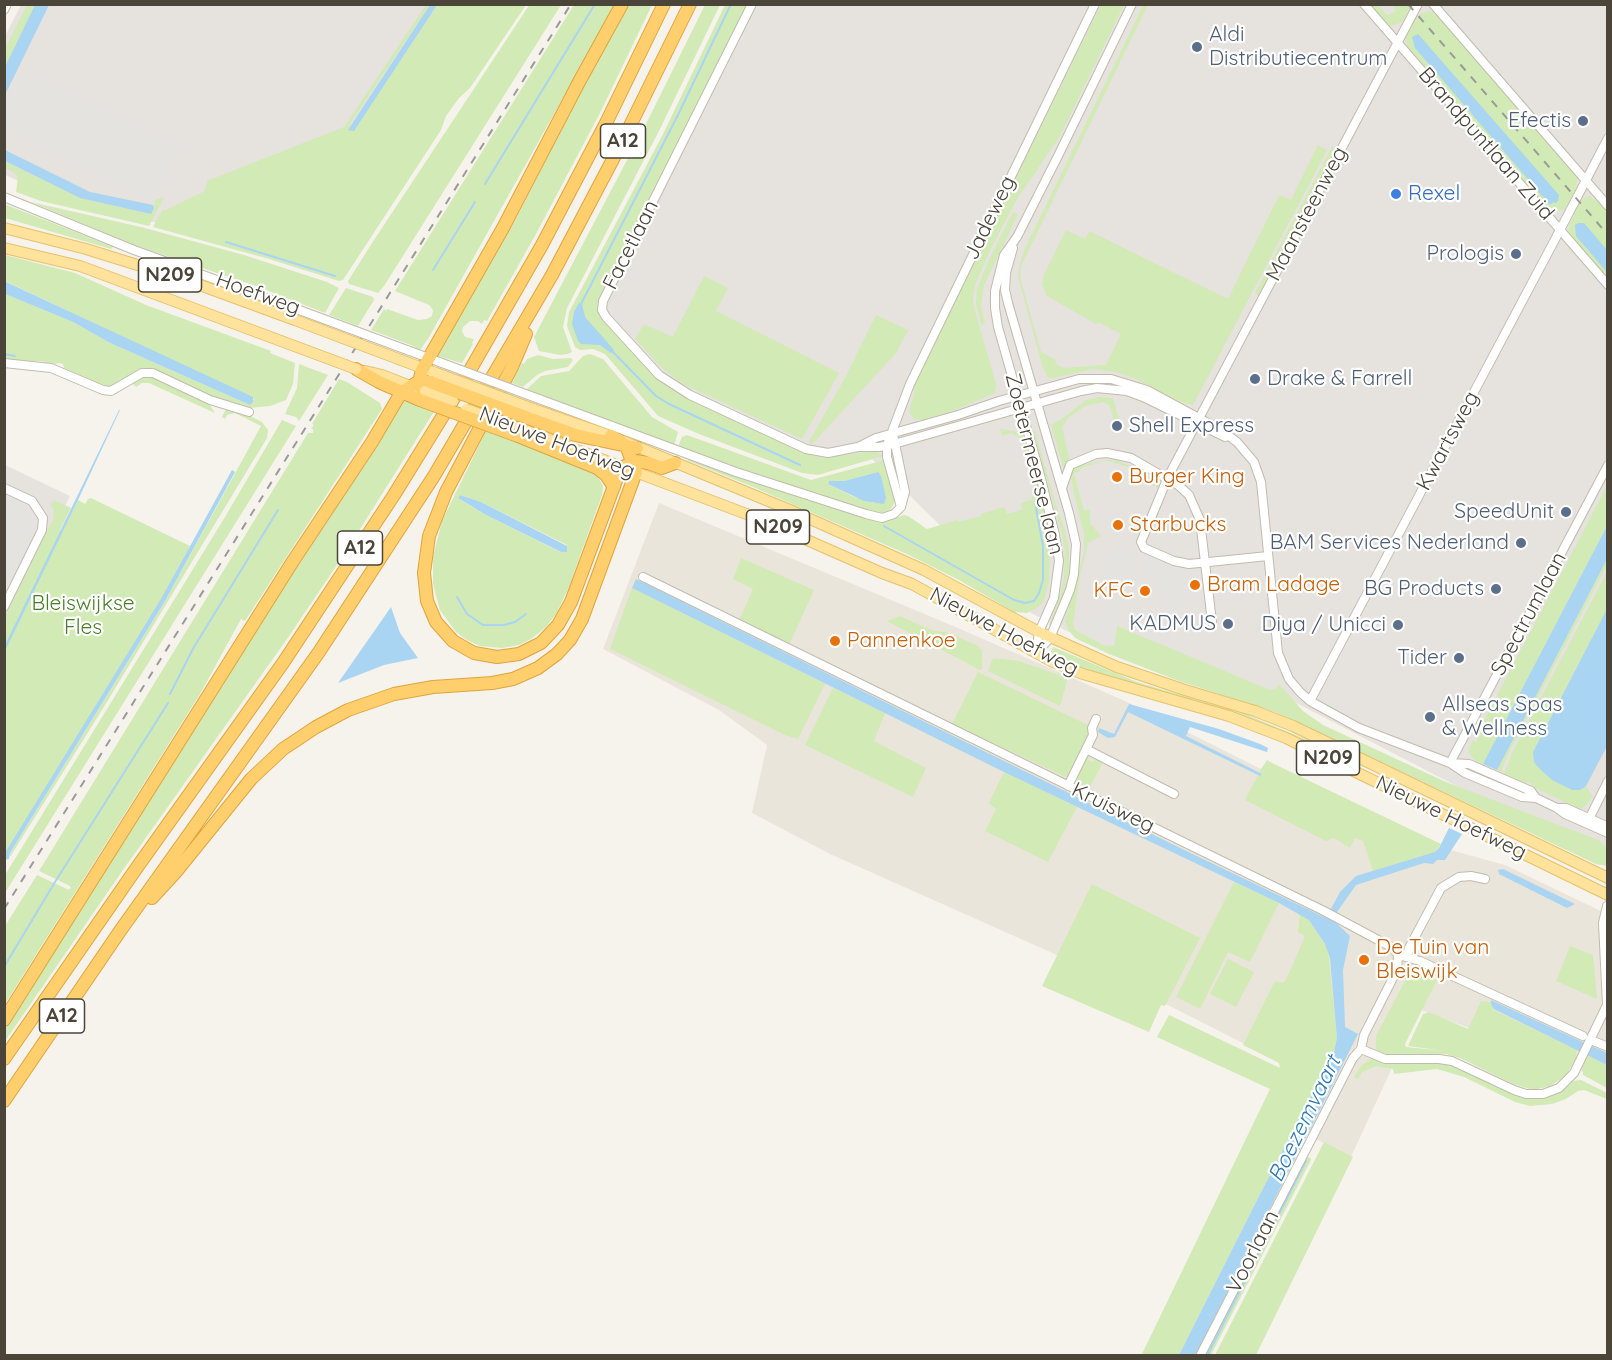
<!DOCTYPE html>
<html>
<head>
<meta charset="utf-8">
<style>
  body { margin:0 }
  #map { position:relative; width:1612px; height:1360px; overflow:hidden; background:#f6f3ec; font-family:Quicksand,sans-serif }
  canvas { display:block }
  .frame { position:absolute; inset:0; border:6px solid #4b4439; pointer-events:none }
</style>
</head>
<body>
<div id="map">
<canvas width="1612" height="1360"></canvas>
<div class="frame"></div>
</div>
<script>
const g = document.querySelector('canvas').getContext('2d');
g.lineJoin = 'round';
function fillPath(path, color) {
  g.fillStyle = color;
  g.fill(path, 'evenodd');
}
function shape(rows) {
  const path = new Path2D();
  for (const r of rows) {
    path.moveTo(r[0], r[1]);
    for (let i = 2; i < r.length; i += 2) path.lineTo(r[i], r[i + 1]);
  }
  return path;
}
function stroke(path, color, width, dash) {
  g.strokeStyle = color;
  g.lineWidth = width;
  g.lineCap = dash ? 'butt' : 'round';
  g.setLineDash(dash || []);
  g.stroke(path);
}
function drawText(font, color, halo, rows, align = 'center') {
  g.font = font + ' Quicksand,sans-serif';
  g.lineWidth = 4.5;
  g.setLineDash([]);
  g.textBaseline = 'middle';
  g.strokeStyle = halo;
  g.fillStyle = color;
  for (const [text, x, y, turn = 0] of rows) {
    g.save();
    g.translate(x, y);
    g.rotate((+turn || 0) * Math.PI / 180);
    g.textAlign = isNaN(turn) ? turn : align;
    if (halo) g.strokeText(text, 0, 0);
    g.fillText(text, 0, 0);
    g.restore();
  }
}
fillPath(shape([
  [659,503,958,628,1125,701,1389,833,1505,865,1607,914,1607,1081,1419,1009,1351,1157,1292,1127,1284,1064,1158,1000,830,854,752,813,767,745,719,710,603,649]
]), '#eae5da');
fillPath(shape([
  [21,5,509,5,340,271,48,194,5,175,4,38],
  [744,5,1607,5,1607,864,1281,695,1101,648,1029,612,869,456,811,464,653,385,588,312],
  [5,465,70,496,5,628]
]), '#e6e2dd');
fillPath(shape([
  [530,4,561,5,384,286,378,293,349,284,348,281,374,240],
  [1144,4,1148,5,1021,266,1020,277,1041,352,1056,360,1055,364,1064,368,1106,365,1121,334,1098,322,1096,324,1047,296,1042,284,1043,277,1066,230,1085,239,1089,231,1228,299,1279,195,1291,200,1318,145,1327,150,1193,405,1181,402,1136,379,1116,372,1093,369,1049,379,1043,368,1018,277,1019,267,1025,248],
  [27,5,35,5,5,67,4,51],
  [426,5,430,5,349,125,354,131,437,5,526,5,470,88,459,98,446,116,441,130,343,280,339,281,269,259,153,227,162,210,166,210,205,191,207,181,344,127],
  [574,5,615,5,428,339,420,350,411,345,371,330,384,309,386,311,387,309,418,320,427,319,432,316,433,310,429,305,395,291],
  [625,5,652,5,600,113,536,234,487,321,484,320,482,324,478,321,470,321,463,327,462,331,465,337,474,339,472,343,473,344,462,363,437,356,516,219,565,123,579,89],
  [705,5,720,5,659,131,567,308,563,327,572,352,568,354,560,355,539,351,534,337,646,124],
  [725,5,747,5,600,300,598,311,601,318,656,377,670,388,688,398,813,456,826,458,874,451,883,456,818,475,802,473,699,434,658,416,605,354,593,349,580,350,575,347,567,326,569,312,576,299,663,134],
  [1101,5,1124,5,1060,136,1017,199,991,248,975,285,973,296,974,308,996,384,995,393,955,410,924,420,914,419,909,412,915,391,912,389],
  [1368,5,1377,5,1387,15,1395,12,1394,5,1412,5,1402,22,1391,26,1387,25],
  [1429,11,1437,14,1577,177,1577,187,1570,203,1563,210,1553,212,1545,207,1407,46,1406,37,1414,20,1422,13],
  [1332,147,1335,147,1335,151,1259,296,1255,293],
  [4,161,80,198,150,214,154,208,155,200,164,197,149,226,41,201,16,192,18,177,15,173,5,168],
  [1589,196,1600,203,1607,211,1607,280,1568,232,1570,223,1580,203,1583,199],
  [31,202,141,227,244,255,327,282,339,288,325,313,256,286,137,246],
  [4,204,73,231,113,247,111,249,5,218],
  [1013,212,1018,214,984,285,981,306,985,324,981,325,976,303,977,289,987,264],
  [5,255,75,273,146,305,271,351,270,353,295,363,293,384,286,400,270,406,249,408,211,396,159,371,149,368,139,370,116,386,110,387,100,384,64,368,63,364,59,363,54,364,41,361,20,361,5,359,5,294,73,322,110,343,250,405,254,399,5,281],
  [704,276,728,288,716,311,839,373,802,439,685,385,663,369,635,339,644,324,673,337],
  [346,288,373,297,374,300,358,326,329,315],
  [876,315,908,330,896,353,812,444,809,442,846,376],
  [590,354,603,359,652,417,678,432,674,446,526,390,541,376,569,371,583,356],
  [538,355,553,359,571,358,573,360,568,367,545,371,537,375,523,387,512,383,522,363,524,364,527,359],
  [299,364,328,375,299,421,296,417,285,414,297,388],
  [150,377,157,378,203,401,210,405,215,413,149,383,142,383,136,387,133,384,142,378],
  [339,379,347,382,380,403,382,409,245,621,241,619,200,694,5,1004,5,926,37,875,69,890,71,887,68,885,39,871,308,433,313,433,313,429,311,429,314,425,312,424],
  [404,397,435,410,343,556,287,639,123,870,5,1041,5,1029,279,591],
  [1100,397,1113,398,1119,420,1114,422,1111,409,1109,405,1103,402,1085,406,1068,418,1062,427,1069,458,1064,470,1051,425,1066,416,1086,400],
  [226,409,248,415,262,422,268,430,267,438,102,710,10,857,10,853,165,601,261,426,235,413,227,415,225,419,222,417],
  [282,420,296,426,5,893,5,875,225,517],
  [1000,429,1024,433,1041,498,1050,548,1049,581,1044,600,1037,608,1027,613,1014,612,959,580,909,555,751,486,686,460,691,460,878,522,886,522,904,515,908,516,927,529,957,520,958,522,981,516,981,514,1004,507,1007,514,1022,510,1021,503,1031,500,1035,491,1021,438,1011,433,1002,436],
  [486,431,596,473,603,486,602,495,580,556,569,587,556,614,546,627,531,639,519,645,502,648,480,646,467,640,456,632,440,610,433,584,433,557,442,521],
  [460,495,481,502,567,545,565,551,560,552,486,515,464,502,458,498],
  [1035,431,1056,505,1065,531,1069,550,1069,570,1065,590,1051,626,1049,625,1058,602,1064,580,1065,550,1061,531,1033,432],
  [687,435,811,480,885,460,895,499,894,504,890,510,881,513,858,508,678,447,682,437],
  [878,472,874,503,854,497,828,484,829,481,844,481],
  [1108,460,1118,461,1133,467,1159,481,1160,484,1159,488,1152,485,1148,478,1133,469,1113,462,1104,461,1084,467,1081,468,1080,471,1074,473,1084,511,1090,509,1090,523,1101,536,1088,543,1079,580,1073,624,1075,630,1107,647,1108,645,1114,646,1117,626,1270,690,1276,689,1279,684,1303,711,1323,725,1446,782,1598,840,1607,848,1607,866,1596,864,1275,712,1179,681,1109,654,1075,638,1068,629,1065,620,1079,572,1084,551,1084,534,1072,484,1071,474,1073,469,1084,462,1086,464],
  [1607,486,1607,526,1483,764,1476,762,1469,753,1469,748,1473,740,1476,742,1479,736,1477,734],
  [91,498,190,546,169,586,170,587,4,857,4,619,53,519,54,511,51,505,54,500,71,508,60,530,62,532,78,500,85,504,88,499],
  [741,558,814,590,789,645,739,621,753,589,733,579],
  [1607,559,1607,565,1508,754,1501,772,1497,770],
  [1607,572,1607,609,1533,752,1552,780,1572,790,1580,790,1586,786,1592,796,1587,805,1581,808,1576,807,1531,786,1532,784,1528,781,1526,784,1504,774,1512,753],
  [632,588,825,684,798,739,785,735,610,649],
  [900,616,931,630,949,633,976,645,982,650,982,669,980,670,887,621],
  [1053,647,1137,682,1245,714,1317,744,1316,747,1090,672,1056,658,1050,653],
  [993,658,1019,661,1068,678,1060,706,988,671],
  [978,672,1090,726,1089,734,1068,778,952,724],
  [833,688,885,713,874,741,926,768,913,797,805,745],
  [1087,754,1090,755,1088,760,1093,762,1096,757,1103,762,1089,789,1073,781],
  [1267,760,1272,763,1441,844,1435,852,1373,871,1363,841,1355,838,1350,848,1334,838,1326,841,1245,800,1258,775,1260,776,1262,774,1259,772],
  [1004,772,1077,807,1048,862,985,831,996,809,989,803],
  [1234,882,1279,903,1250,962,1228,952,1200,1009,1176,997],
  [1092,884,1200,938,1165,1006,1161,1005,1149,1032,1042,986],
  [1300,914,1309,920,1328,950,1337,1038,1334,1052,1259,1196,1179,1355,1141,1356,1270,1089,1157,1037,1169,1015,1280,1068,1279,1063,1243,1045,1275,981,1284,983,1290,971,1305,936,1298,932],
  [1570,946,1593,955,1597,999,1556,981],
  [1228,959,1254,972,1236,1007,1210,994],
  [1409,963,1411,963,1411,970,1430,978,1436,970,1441,972,1405,1044,1406,1047,1445,1051,1408,1046,1423,1014,1429,1012,1468,1029,1481,1001,1491,1002,1494,1010,1577,1050,1576,1057,1567,1074,1551,1086,1533,1090,1513,1084,1460,1058,1446,1054,1387,1054,1376,1050,1376,1036,1406,979],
  [1587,1055,1607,1065,1607,1088,1583,1075,1582,1066],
  [1372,1058,1390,1064,1438,1062,1453,1065,1520,1097,1529,1098,1551,1096,1564,1089,1573,1081,1581,1080,1607,1093,1607,1099,1584,1090,1578,1091,1566,1099,1552,1104,1530,1106,1515,1102,1464,1077,1437,1069,1394,1074,1393,1069,1376,1066,1362,1072,1358,1079,1354,1077,1361,1066],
  [1324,1142,1353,1157,1256,1355,1215,1355],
  [1306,1157,1311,1158,1311,1160,1211,1355,1204,1356]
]), '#d2eab5');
fillPath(shape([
  [22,69,180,146,154,201,5,128,5,104],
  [11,498,30,506,27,512,34,515,31,522,38,525,8,588,4,586,4,503,8,504],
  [1125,550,1137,551,1131,586,1119,585,1116,600,1121,601,1114,646,1101,643,1102,638,1078,627,1085,609,1099,616,1101,606,1107,607,1110,585,1105,583,1110,552],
  [1147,555,1182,570,1196,572,1166,645,1146,636,1165,590,1147,582,1149,576,1142,573]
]), '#e5e3e0');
fillPath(shape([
  [35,5,49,5,5,95,5,67],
  [430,5,437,5,354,131,348,130],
  [1418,34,1559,195,1558,201,1556,203,1554,202,1550,205,1544,198,1415,48,1412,37],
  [5,150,90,192,153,205,154,208,151,214,80,198,5,161],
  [1578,223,1584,223,1607,250,1607,272,1576,236,1575,225],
  [4,281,253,397,253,402,250,405,110,343,73,322,5,294],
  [579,303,582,304,585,317,614,350,611,353,600,345,581,344,578,341,572,324,574,312],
  [119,410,120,410,78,500,5,651,5,645],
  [232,470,235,472,165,601,10,853,9,859,5,860,5,853,161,599],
  [878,472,881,476,886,498,884,504,864,501,828,484,829,481,844,481],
  [460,495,481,502,567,546,567,552,561,552,486,515,458,498],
  [1607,526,1607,559,1527,713,1497,770,1483,764],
  [636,579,1176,846,1326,918,1340,892,1356,876,1435,852,1439,848,1449,828,1462,834,1445,860,1437,860,1433,864,1424,863,1356,885,1337,912,1335,922,1350,936,1343,970,1345,1027,1358,1034,1196,1355,1179,1355,1259,1196,1334,1052,1337,1038,1330,958,1325,944,1309,920,1279,903,1004,772,632,588],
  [391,607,400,633,418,658,384,665,338,683],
  [1607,609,1607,746,1586,786,1580,790,1572,790,1552,780,1539,768,1534,762,1533,752],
  [1129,704,1219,729,1260,744,1268,748,1267,752,1190,727,1186,736,1262,774,1260,776,1258,775,1128,712,1115,737,1108,738,1098,732,1099,728,1114,734],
  [1503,869,1575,904,1567,908,1499,874,1498,870],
  [1491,1000,1607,1053,1607,1065,1494,1009,1491,1004]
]), '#a9d4f2');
stroke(shape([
  [485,184,595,4],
  [226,242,335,276],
  [433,270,475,202],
  [580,306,678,115,731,4],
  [612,351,656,396,669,404,800,465],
  [4,354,15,356],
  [884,526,1014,600,1025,603,1034,601,1039,593,1043,580,1043,546,1035,502],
  [457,597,467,614,483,625,504,625,515,622,526,614],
  [170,694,194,647,278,510],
  [4,967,55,882,168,703],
  [1207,1356,1306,1161]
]), '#a9d4f2', 2);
const minor = shape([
  [752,4,603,301,602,310,606,317,659,375,690,395,806,449,828,453,858,447,876,438,958,415,999,401,1079,379,1111,379,1147,390,1219,429,1237,442,1254,462,1261,482,1278,653,1289,679,1300,692,1310,701,1359,728,1450,763,1465,773,1522,797,1536,798,1557,808,1565,814,1608,833],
  [1364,4,1608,285],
  [1433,4,1608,206],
  [4,10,7,4],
  [4,197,134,250,302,311],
  [1013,248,1006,273,1005,290,1008,303,1069,513,1076,544,1074,574,1070,590,1050,638,1036,653],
  [407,350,442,363],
  [4,363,51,368,103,390,111,391,142,373,153,373,210,400,249,412],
  [539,399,736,472,866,514,882,518,894,514,901,507,905,492,893,434],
  [860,447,879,447,894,444,1081,391,1097,388,1127,391,1143,397,1225,437],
  [4,488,32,501,43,518,42,530,4,607],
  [1062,488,1070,465,1096,454,1107,453,1131,458,1178,485,1189,495,1200,520,1212,622],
  [901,507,887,457,887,445,910,384,1095,4],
  [1268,556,1189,564,1174,561,1144,548,1141,542,1168,477,1418,4],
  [643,577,1324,911,1393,948,1398,955,1420,961,1583,1036],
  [1036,653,1039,632,1054,598,1059,561,1055,535,1039,471,998,327,995,308,995,291,1004,255,1017,237,1058,156,1132,4],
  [1310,701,1560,230,1608,138],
  [1086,749,1174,794],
  [1450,763,1608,465],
  [1450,763,1469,764,1531,791,1536,798],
  [1068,786,1093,735,1092,728,1096,719],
  [1558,808,1566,808,1604,825],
  [1588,821,1608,781],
  [1407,956,1409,948,1441,888,1459,877,1471,876,1485,879],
  [1591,1040,1608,1047],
  [1361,1049,1385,1059,1439,1059,1452,1061,1514,1090,1526,1094,1543,1094,1559,1088,1574,1073,1607,1005,1603,923,1607,906],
  [1200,1356,1353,1058,1361,1049,1364,1035,1397,970,1398,955]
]);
const major = shape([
  [4,228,86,249,189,281,295,320],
  [4,248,80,266,281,341],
  [401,360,436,373],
  [365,371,382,375,418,389],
  [533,409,611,436,790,510,924,570,1039,632,1117,667,1185,690,1255,711,1293,726,1608,878],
  [522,429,757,518,882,573,912,584,1053,662,1083,674,1229,716,1286,738,1608,895]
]);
const highway = shape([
  [526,334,512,367,446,492,429,536,424,573,427,601,436,622,453,641,474,653,497,657,519,654,541,643,558,625,571,602,617,478,623,467,635,461,648,463,662,468,675,463],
  [356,369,379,382,420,400],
  [422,390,420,378,422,370,503,228,579,82,622,4],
  [528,418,575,435,637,448],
  [518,436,597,468,606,475,614,487],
  [152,898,175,873,251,779,283,749,316,727,348,710,394,694,433,687,492,683,513,679,538,668,557,654,570,640,582,619,636,472,627,448,620,441,611,436],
  [4,1020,293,561,372,442,401,393,416,383,430,382],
  [4,1059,138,866,283,663,394,495,454,398,542,245,606,123,664,4],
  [4,1101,120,931,319,652,434,476,552,275,621,144,690,4]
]);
stroke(minor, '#c2bbae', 10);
stroke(major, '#e6c16a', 12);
stroke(highway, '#e0a43c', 14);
stroke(minor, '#fff', 8);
stroke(major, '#ffe39c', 10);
stroke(highway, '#ffcf6e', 12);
stroke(shape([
  [1408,4,1608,235],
  [4,909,571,4]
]), '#9a9a9a', 2, [8, 8]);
const minorBridge = shape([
  [302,311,407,350],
  [442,363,539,399]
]);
const majorBridge = shape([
  [295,320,401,360],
  [281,341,356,369],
  [436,373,533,409],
  [425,391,453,401],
  [466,409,522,429]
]);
const highwayBridge = shape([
  [430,382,528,418],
  [420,400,518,436]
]);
stroke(minorBridge, '#c2bbae', 10, []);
stroke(majorBridge, '#e6c16a', 12, []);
stroke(highwayBridge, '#e0a43c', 14, []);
stroke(minorBridge, '#fff', 8);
stroke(majorBridge, '#ffe39c', 10);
stroke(highwayBridge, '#ffcf6e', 12);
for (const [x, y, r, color] of [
  [1197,47,6,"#5c6f8a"],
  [1583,121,6,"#5c6f8a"],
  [1396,194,6,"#3f7fe0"],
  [1516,254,6,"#5c6f8a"],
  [1255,379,6,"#5c6f8a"],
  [1117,426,6,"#5c6f8a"],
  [1117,477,6,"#e8710a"],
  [1566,512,6,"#5c6f8a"],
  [1118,525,6,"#e8710a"],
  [1521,543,6,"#5c6f8a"],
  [1195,585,6,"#e8710a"],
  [1496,589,6,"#5c6f8a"],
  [1145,591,6,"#e8710a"],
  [1228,624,6,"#5c6f8a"],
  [1398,625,6,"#5c6f8a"],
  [835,641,6,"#e8710a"],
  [1459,658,6,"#5c6f8a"],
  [1430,717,6,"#5c6f8a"],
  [1364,960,6,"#e8710a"]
]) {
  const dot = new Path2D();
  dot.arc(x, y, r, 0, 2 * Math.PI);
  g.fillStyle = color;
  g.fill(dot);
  stroke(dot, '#fff', 2);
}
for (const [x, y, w] of [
  [623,141,45],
  [170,275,63],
  [778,527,63],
  [360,548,45],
  [1328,758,63],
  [62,1016,45]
]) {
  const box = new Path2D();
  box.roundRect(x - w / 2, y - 17, w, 34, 4.5);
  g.fillStyle = '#fff';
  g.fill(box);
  stroke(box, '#4b4439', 1.5);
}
drawText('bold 20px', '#4b4439', null, [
  ["A12",623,141],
  ["N209",170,275],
  ["N209",778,527],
  ["A12",360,548],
  ["N209",1328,758],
  ["A12",62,1016]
]);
drawText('21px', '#4e5e75', '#fff', [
  ["Aldi",1209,35,"left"],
  ["Distributiecentrum",1209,59,"left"],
  ["Efectis",1571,121],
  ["Prologis",1504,254],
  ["Drake & Farrell",1267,379,"left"],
  ["Shell Express",1129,426,"left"],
  ["SpeedUnit",1554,512],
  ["BAM Services Nederland",1509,543],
  ["BG Products",1484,589],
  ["KADMUS",1216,624],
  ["Diya / Unicci",1386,625],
  ["Tider",1447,658],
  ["Allseas Spas",1442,705,"left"],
  ["& Wellness",1442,729,"left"]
], 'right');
drawText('21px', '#4b4439', '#fff', [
  ["Brandpuntlaan Zuid",1486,144,49],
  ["Maansteenweg",1307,214,-62],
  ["Jadeweg",990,218,-64],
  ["Facetlaan",631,245,-63],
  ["Hoefweg",258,294,20],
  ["Kwartsweg",1448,441,-62],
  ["Nieuwe Hoefweg",557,443,21],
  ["Zoetermeerse laan",1034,464,76],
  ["Spectrumlaan",1529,614,-62],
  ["Nieuwe Hoefweg",1004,632,28],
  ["Kruisweg",1113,808,26],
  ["Nieuwe Hoefweg",1451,818,26],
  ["Voorlaan",1253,1252,-63]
]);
drawText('21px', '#366cbe', '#fff', [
  ["Rexel",1408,194]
], 'left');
drawText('21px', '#c56008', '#fff', [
  ["Burger King",1129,477],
  ["Starbucks",1130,525],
  ["Bram Ladage",1207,585],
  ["KFC",1133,591,"right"],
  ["Pannenkoe",847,641],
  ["De Tuin van",1376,948],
  ["Bleiswijk",1376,972]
], 'left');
drawText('21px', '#4a7f2a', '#fff', [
  ["Bleiswijkse",83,604],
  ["Fles",83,628]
]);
drawText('italic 22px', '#2e7ab2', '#fff', [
  ["Boezemvaart",1305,1119,-64]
]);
</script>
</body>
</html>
